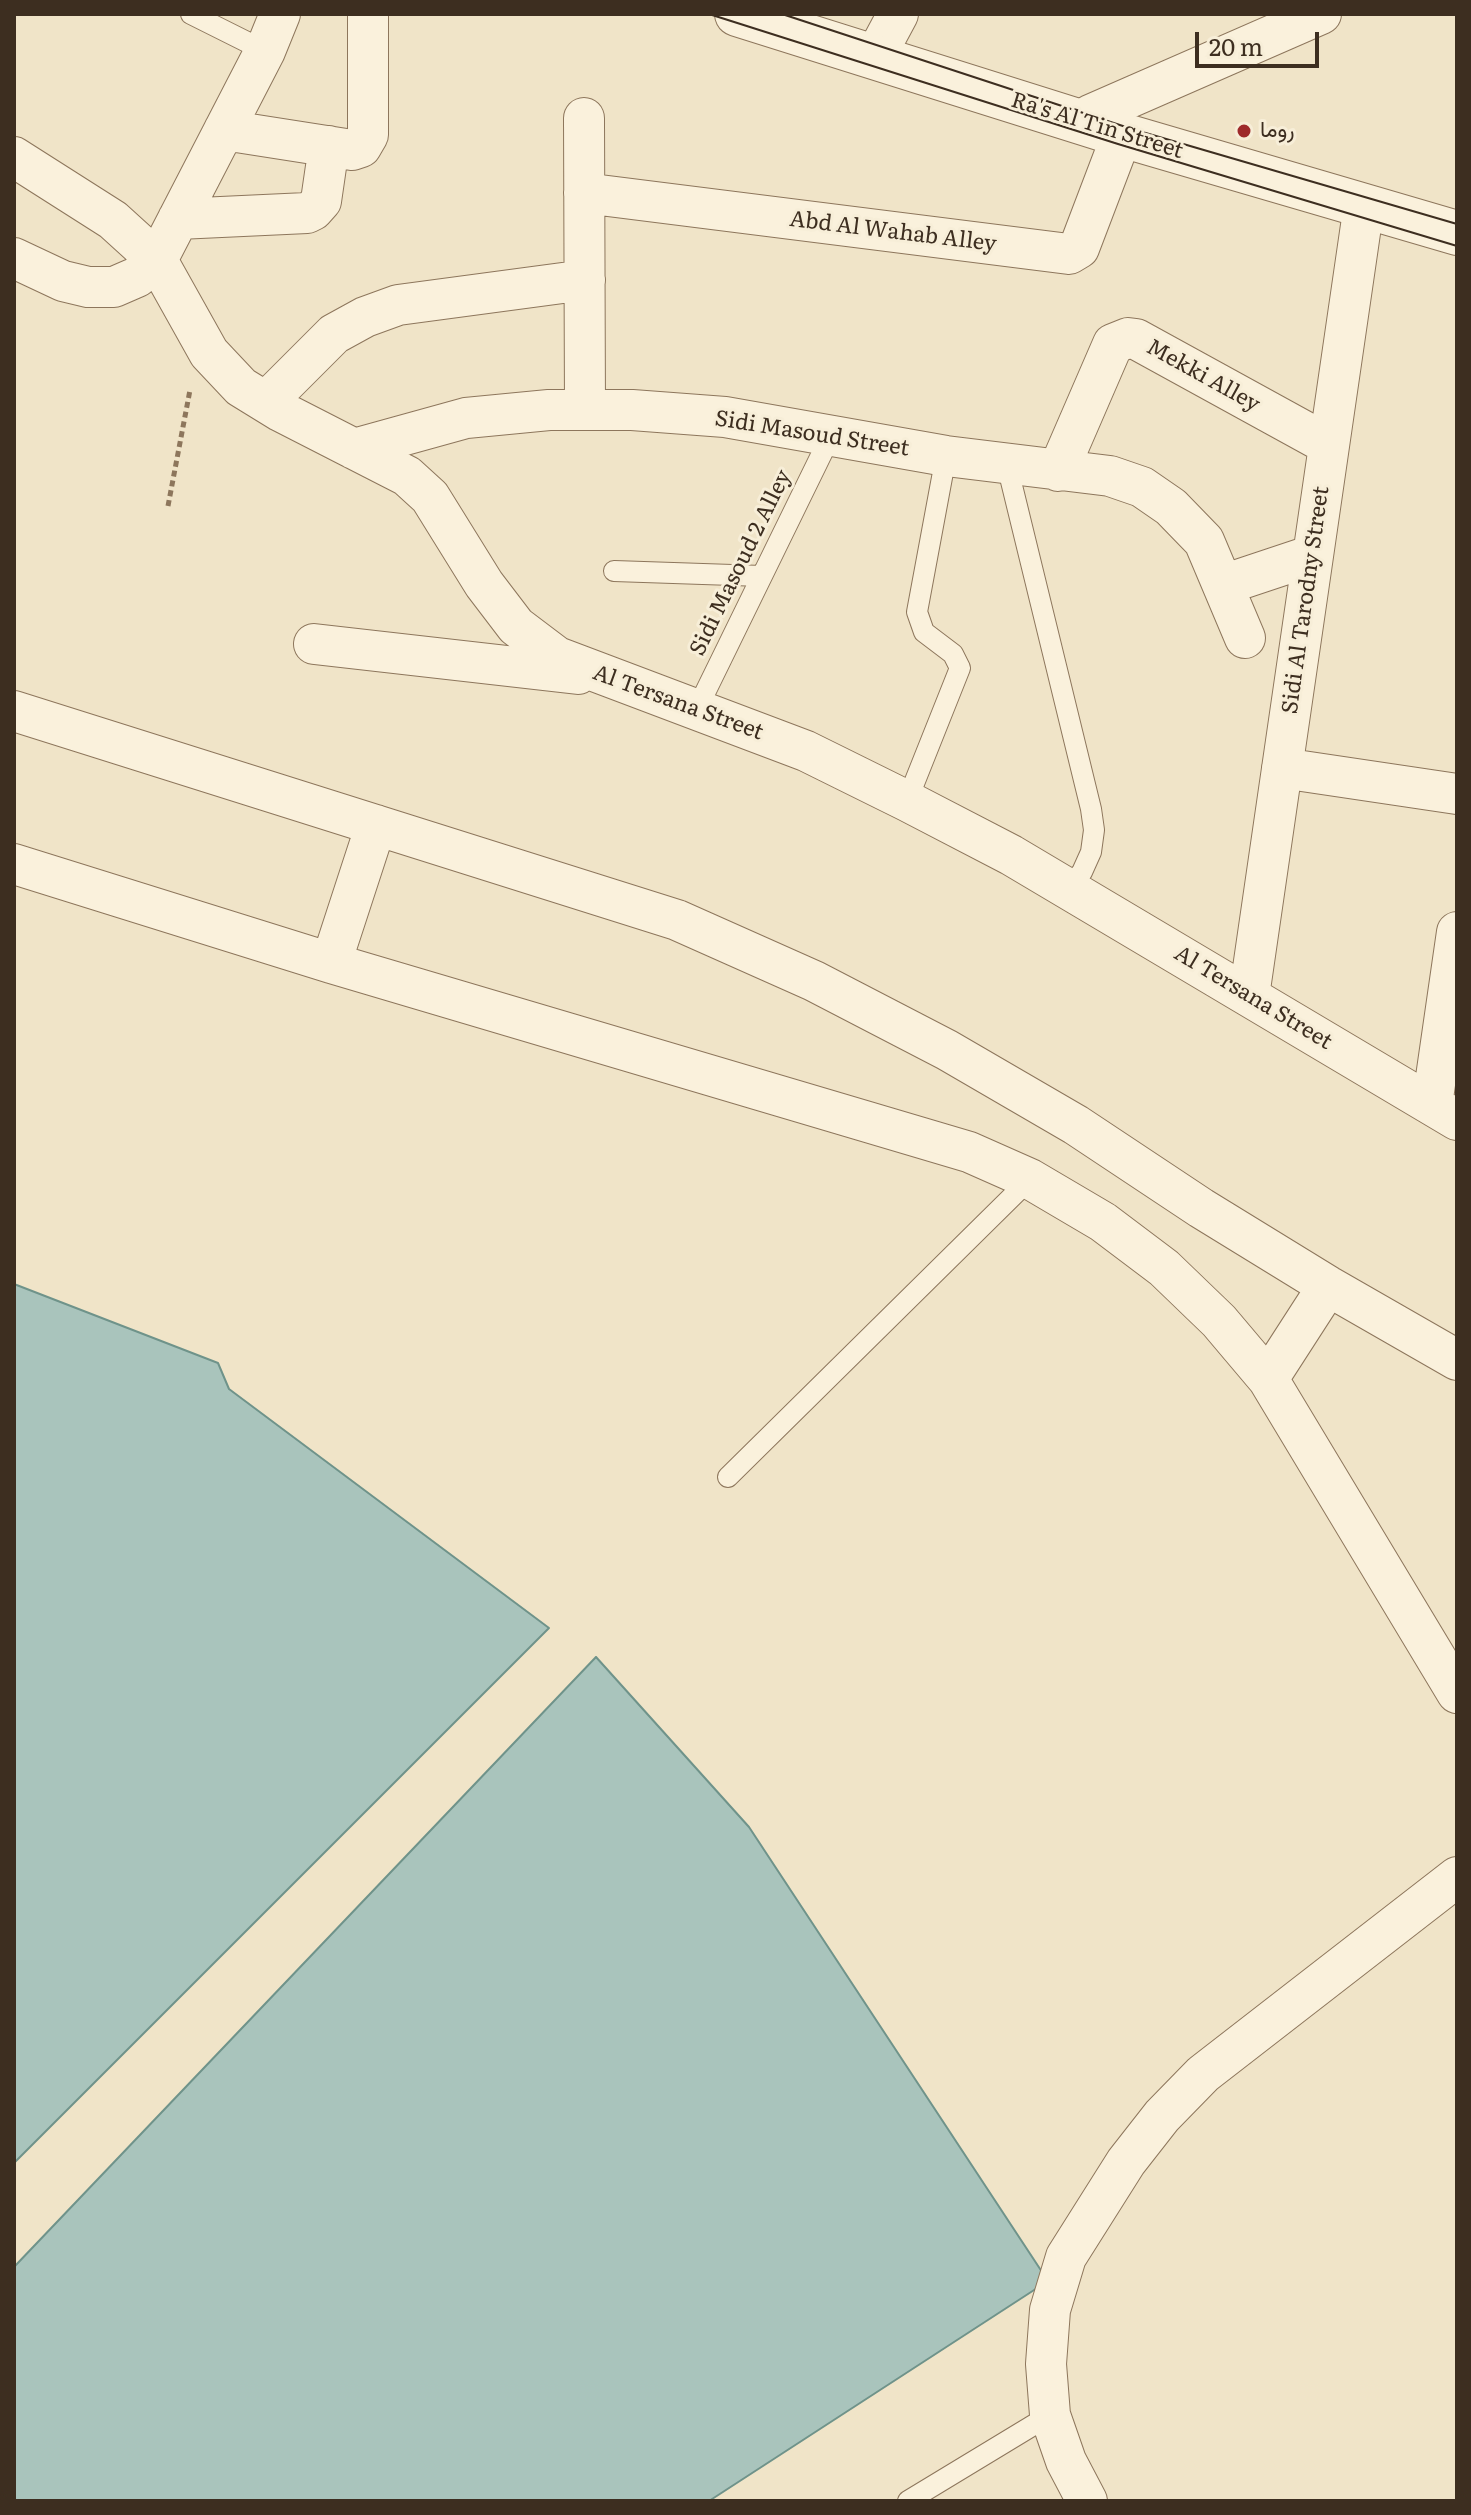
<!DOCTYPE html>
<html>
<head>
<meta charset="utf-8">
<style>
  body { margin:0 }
  #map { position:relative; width:1471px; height:2515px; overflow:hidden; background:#f0e4c8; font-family:Literata,serif }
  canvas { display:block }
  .frame { position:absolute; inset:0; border:16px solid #3d2e20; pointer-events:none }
  .scale { position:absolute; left:1195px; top:32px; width:124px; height:36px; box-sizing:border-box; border:4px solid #3d2e20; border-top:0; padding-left:10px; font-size:24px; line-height:28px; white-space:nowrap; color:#3d2e20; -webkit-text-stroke:6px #f7eed8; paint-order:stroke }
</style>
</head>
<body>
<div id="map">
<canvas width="1471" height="2515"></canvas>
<div class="frame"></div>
<div class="scale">20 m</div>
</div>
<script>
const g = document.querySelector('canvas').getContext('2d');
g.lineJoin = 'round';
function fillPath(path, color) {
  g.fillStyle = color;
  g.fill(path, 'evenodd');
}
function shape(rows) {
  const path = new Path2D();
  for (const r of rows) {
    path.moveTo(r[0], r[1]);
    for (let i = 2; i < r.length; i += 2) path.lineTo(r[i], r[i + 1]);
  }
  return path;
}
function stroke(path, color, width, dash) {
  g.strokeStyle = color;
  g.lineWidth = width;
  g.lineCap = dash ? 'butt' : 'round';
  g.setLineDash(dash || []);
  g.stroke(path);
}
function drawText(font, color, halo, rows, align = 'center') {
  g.font = font + ' Literata,Vazirmatn,serif';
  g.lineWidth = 6;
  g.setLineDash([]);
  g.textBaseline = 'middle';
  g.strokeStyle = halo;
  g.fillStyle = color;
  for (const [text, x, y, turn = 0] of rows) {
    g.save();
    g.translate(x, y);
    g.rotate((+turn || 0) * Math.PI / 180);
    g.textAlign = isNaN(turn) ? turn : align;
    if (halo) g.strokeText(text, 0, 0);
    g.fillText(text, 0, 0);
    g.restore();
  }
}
const water = shape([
  [14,1284,218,1363,229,1389,549,1628,14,2163,14,1284],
  [596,1657,749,1827,1048,2281,709,2501,14,2501,14,2267,596,1657]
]);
fillPath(water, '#a9c4bc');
stroke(water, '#6f938a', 2);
const service = shape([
  [191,14,265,51],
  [1007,465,1091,809,1094,830,1091,852,1082,872,1068,888],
  [614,571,762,576],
  [696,711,830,437],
  [907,801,960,668,953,654,924,632,917,612,946,456],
  [728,1477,1030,1179],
  [908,2501,1050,2415]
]);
const minor = shape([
  [875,57,898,14],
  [584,118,585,410],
  [1084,123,1090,115,1321,14],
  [224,130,352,150,361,147,368,135,368,14],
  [14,157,113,220,157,260,209,353,241,387,280,411,407,476,430,497,484,584,516,626,557,657,806,751,907,801,1011,855,1457,1120],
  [584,193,1069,254,1079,248,1122,135],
  [178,219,307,213,313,210,321,201,329,146],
  [14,258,63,281,88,287,114,287,137,277,157,260,265,51,280,14],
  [266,402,334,334,365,317,398,305,585,280],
  [354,449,466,418,549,410,632,410,725,417,946,456,1110,476,1142,487,1171,507,1204,541,1245,638],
  [1058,471,1113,344,1128,338,1136,339,1329,445],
  [1223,585,1313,555],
  [314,644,578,674],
  [14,711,677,920,814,981,947,1050,1076,1125,1201,1208,1328,1286,1457,1360],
  [1282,768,1457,794],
  [14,864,331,963,969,1152,1030,1179,1103,1222,1164,1268,1219,1321,1268,1379,1457,1693],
  [331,963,376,825],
  [1249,996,1364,205],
  [1432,1105,1457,932],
  [1268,1379,1328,1286],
  [1087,2501,1066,2461,1050,2415,1046,2364,1050,2310,1066,2257,1126,2162,1162,2116,1203,2074,1457,1877]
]);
const tertiary = shape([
  [737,14,1122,135,1457,233]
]);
stroke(service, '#8d765c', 22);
stroke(minor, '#8d765c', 42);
stroke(tertiary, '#8d765c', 46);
stroke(shape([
  [168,506,190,390]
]), '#8d765c', 5, [6, 4]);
stroke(service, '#faf1dc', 20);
stroke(minor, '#faf1dc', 40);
stroke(tertiary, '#faf1dc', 44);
stroke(shape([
  [709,14,1118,144,1457,246],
  [782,14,1132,129,1457,224]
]), '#3d2e20', 2);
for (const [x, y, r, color] of [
  [1244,131,8,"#9e2a2b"]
]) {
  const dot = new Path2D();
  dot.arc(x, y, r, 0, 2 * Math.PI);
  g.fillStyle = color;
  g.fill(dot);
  stroke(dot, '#f7eed8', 3);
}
drawText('22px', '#3d2e20', '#f7eed8', [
  ["Ra's Al Tin Street",1097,126,17],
  ["Abd Al Wahab Alley",893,232,7],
  ["Mekki Alley",1203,376,29],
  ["Sidi Masoud Street",812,434,9],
  ["Sidi Masoud 2 Alley",741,563,-64],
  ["Sidi Al Tarodny Street",1306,600,-82],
  ["Al Tersana Street",678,703,20],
  ["Al Tersana Street",1253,998,31]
]);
drawText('22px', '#3d2e20', '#f7eed8', [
  ["روما",1260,131]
], 'left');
</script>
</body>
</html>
